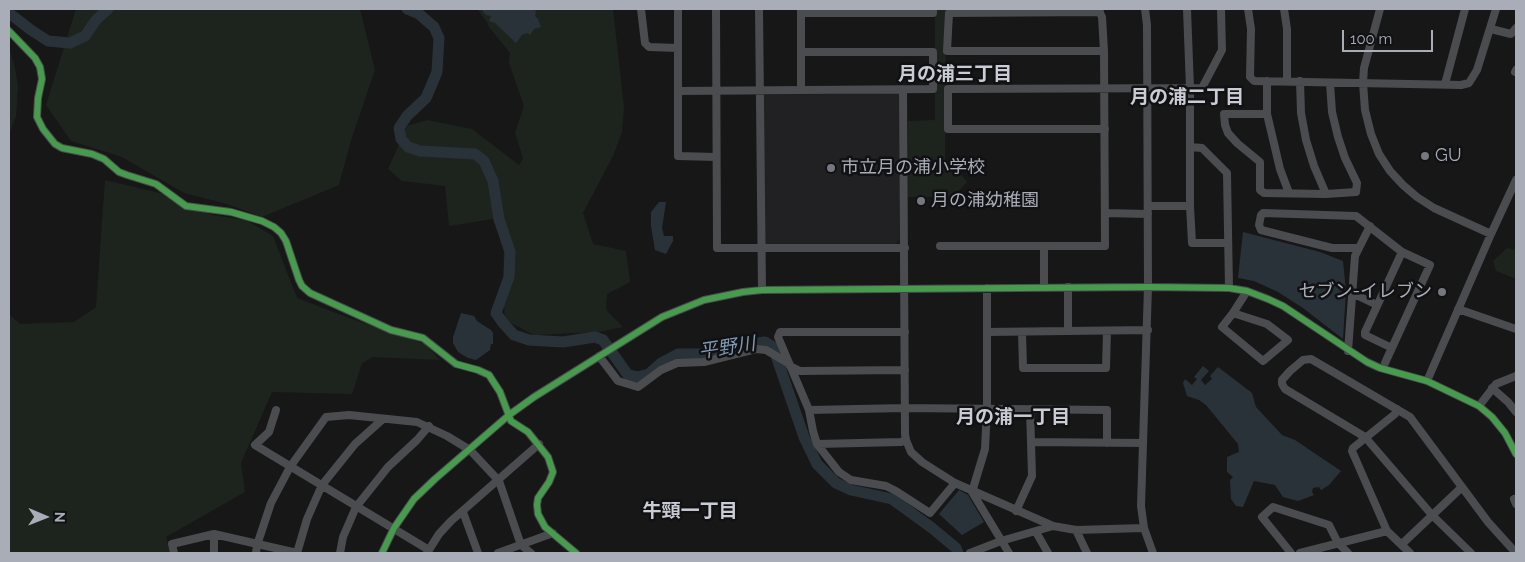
<!DOCTYPE html>
<html>
<head>
<meta charset="utf-8">
<style>
  body { margin:0 }
  #map { position:relative; width:1525px; height:562px; overflow:hidden; background:#171717; font-family:Raleway,sans-serif }
  canvas { display:block }
  .frame { position:absolute; inset:0; border:10px solid #a8adb8; pointer-events:none }
  .north { position:absolute; left:20px; top:492px; width:50px; height:50px; -webkit-text-stroke:4px #111113; paint-order:stroke; rotate:91deg; font-size:14px; font-weight:700; line-height:20px; text-align:center; color:#a8adb8 }
  .north::after { content:''; display:block; margin:auto; width:18px; height:22px; background:#a8adb8; clip-path:polygon(50% 0,100% 100%,50% 72%,0 100%) }
  .scale { position:absolute; left:1342px; top:30px; width:91px; height:22px; box-sizing:border-box; border:2px solid #a8adb8; border-top:0; padding-left:6px; font-size:15px; line-height:18px; white-space:nowrap; color:#a8adb8; -webkit-text-stroke:4px #111113; paint-order:stroke }
</style>
</head>
<body>
<div id="map">
<canvas width="1525" height="562"></canvas>
<div class="frame"></div>
<div class="north">N</div>
<div class="scale">100 m</div>
</div>
<script>
const g = document.querySelector('canvas').getContext('2d');
g.lineJoin = 'round';
function fillPath(path, color) {
  g.fillStyle = color;
  g.fill(path, 'evenodd');
}
function shape(rows) {
  const path = new Path2D();
  for (const r of rows) {
    path.moveTo(r[0], r[1]);
    for (let i = 2; i < r.length; i += 2) path.lineTo(r[i], r[i + 1]);
  }
  return path;
}
function stroke(path, color, width, dash) {
  g.strokeStyle = color;
  g.lineWidth = width;
  g.lineCap = dash ? 'butt' : 'round';
  g.setLineDash(dash || []);
  g.stroke(path);
}
function drawText(font, color, halo, rows, align = 'center') {
  g.font = font + ' Raleway,"Noto Sans JP",sans-serif';
  g.lineWidth = 5;
  g.setLineDash([]);
  g.textBaseline = 'middle';
  g.strokeStyle = halo;
  g.fillStyle = color;
  for (const [text, x, y, turn = 0] of rows) {
    g.save();
    g.translate(x, y);
    g.rotate((+turn || 0) * Math.PI / 180);
    g.textAlign = isNaN(turn) ? turn : align;
    if (halo) g.strokeText(text, 0, 0);
    g.fillText(text, 0, 0);
    g.restore();
  }
}
fillPath(shape([
  [898,93,900,95,899,240,896,244,766,246,762,244,763,95]
]), '#212123');
fillPath(shape([
  [76,9,360,9,375,70,351,140,339,185,262,217,227,204,184,193,122,157,71,141,46,105],
  [477,9,613,9,624,108,622,132,613,156,583,213,593,244,626,251,630,282,607,294,606,310,623,327,599,332,534,335,505,320,503,294,504,245,493,219,449,226,445,186,402,181,388,169,407,126,427,120,472,129,519,165,523,158,515,133,524,106,509,63,510,53,489,27,487,22],
  [935,9,946,9,945,171,958,171,967,182,944,207,936,207,936,197,907,197,908,121,935,120],
  [9,47,15,68,18,87,16,116,9,134],
  [105,180,172,196,212,215,246,220,273,236,297,298,352,319,425,344,440,360,373,357,362,363,352,394,272,392,241,463,245,492,166,537,170,553,9,553,9,314,20,324,74,322,96,307],
  [1507,248,1516,250,1516,279,1496,271,1493,261]
]), '#1d241e');
fillPath(shape([
  [481,9,532,9,536,11,535,16,538,19,541,27,534,29,530,35,527,33,522,35,516,43,495,23,489,21,491,16,486,15],
  [659,202,666,202,662,228,664,236,673,236,673,241,666,254,655,250,651,226,651,212],
  [1243,232,1320,252,1343,261,1346,291,1343,339,1303,308,1278,292,1254,281,1238,278],
  [461,313,474,316,477,321,491,330,493,333,493,344,491,344,490,350,476,360,468,358,458,352,453,343,453,337],
  [1203,366,1209,371,1201,380,1205,385,1212,379,1210,376,1218,367,1252,393,1256,407,1282,435,1295,440,1341,471,1329,485,1321,490,1319,487,1313,488,1312,492,1314,495,1298,501,1283,497,1275,485,1254,481,1243,507,1236,506,1231,499,1230,480,1233,477,1227,472,1227,457,1239,452,1238,444,1206,405,1199,400,1187,396,1183,383,1185,379,1192,385,1197,379,1194,377],
  [959,490,968,495,984,522,962,535,939,514]
]), '#2a3239');
stroke(shape([
  [407,9,419,14,434,27,439,38,437,72,426,98,407,116,399,128,401,139,408,147,420,151,475,154,484,161,493,181,499,219,510,252,509,277,496,313,503,323,514,335,529,340,563,342,595,337,603,340,628,375,638,377,649,374,661,363,678,354,711,354,741,345,765,342,773,347,804,437,817,464,836,483,851,490,892,499,932,528,956,548,958,553],
  [9,13,31,30,48,41,70,43,85,36,96,20,108,9]
]), '#2a3239', 11);
stroke(shape([
  [641,9,645,43,649,47,678,48],
  [678,9,678,156,716,157],
  [716,9,717,248,905,248],
  [759,9,762,290],
  [1145,9,1147,25,1148,287,1141,506,1144,528,1153,553],
  [1187,9,1190,88,1190,206,1192,243,1228,243],
  [1248,9,1251,29,1250,77,1254,81,1461,85,1469,83,1477,70,1496,9],
  [1284,9,1287,29,1287,81],
  [1380,9,1364,68,1363,83,1365,110,1371,134,1379,154,1390,171,1403,185,1417,197,1434,208,1491,234],
  [801,10,801,90],
  [1100,12,949,13,947,51,1104,51],
  [801,13,933,13,933,9],
  [1491,29,1511,34,1516,28],
  [9,31,35,58,40,67,42,79,38,98,37,117,43,129,55,144,62,148,92,154,104,159,119,172,127,175,156,184,186,206,231,212,262,221,274,227,281,233,286,241,299,280,302,286,310,293,391,330,423,338,456,364,478,370,489,375,500,392,511,421,528,432,548,457,553,472,549,482,538,498,537,505,538,514,545,527,576,553],
  [1515,72,1516,70],
  [1267,81,1267,114,1280,169,1289,193],
  [1300,81,1301,113,1306,140,1314,166,1326,194],
  [1445,84,1465,9],
  [903,90,905,434,906,440,911,452,922,462,955,483,1053,526,1076,530,1144,528],
  [679,91,933,89,933,52,801,52],
  [1267,114,1224,114,1225,125,1228,133,1237,143,1260,162,1260,190,1264,193,1326,194,1356,192,1357,183,1345,158,1338,137,1332,112,1330,83],
  [1105,129,948,129,948,89,1202,88,1222,50,1221,9],
  [1190,147,1202,148,1227,173,1229,288],
  [1148,206,1190,206],
  [1105,213,1148,214],
  [940,246,1105,246,1104,51,1102,17,1098,9],
  [1044,247,1044,287],
  [1358,248,1332,248,1261,230,1259,225,1261,215,1263,213,1356,216,1402,252,1430,265,1385,363],
  [1068,287,1068,331],
  [987,288,987,408,985,449,972,492,1009,553],
  [1352,293,1377,305],
  [1458,309,1516,329],
  [1233,313,1222,327,1263,361,1288,340,1267,324,1233,313,1247,291],
  [905,332,780,332,778,337,809,410,813,431,817,444,839,472,851,480,886,486,896,491,930,513,955,483],
  [987,332,1148,330],
  [1022,332,1023,368,1106,368,1107,331],
  [1392,348,1365,335,1365,332,1402,252],
  [1348,351,1355,256,1370,226],
  [599,356,618,381,638,387,661,370,677,363,704,362,756,349,766,350,788,363],
  [790,366,800,371,905,370],
  [1427,381,1491,234,1516,180],
  [1492,388,1508,402,1516,412],
  [1479,406,1496,384,1516,376],
  [1397,409,1395,414,1353,448,1352,451,1387,531,1410,553],
  [276,410,269,432,255,445,429,550],
  [809,410,905,408,1107,410,1107,443],
  [1031,442,1143,443],
  [817,444,901,442,906,440],
  [1514,499,1516,504],
  [1016,511,1032,476,1030,409],
  [463,512,478,553],
  [1076,530,1087,553],
  [1036,532,1048,553],
  [1402,544,1462,487],
  [174,553,172,544,214,534,297,553,307,519,322,485,355,444,383,419],
  [214,553,214,534],
  [256,553,257,545,271,503,290,467,326,417,349,415,417,422,447,436,470,450,499,481,521,545,531,553],
  [340,553,343,537,356,507,388,467,417,440,429,426],
  [382,553,394,528,414,499,435,479,509,415,534,397,662,317,704,300,743,292,762,290,1148,287,1229,288,1247,291,1268,299,1283,306,1367,362,1380,368,1427,381,1479,406,1492,417,1505,433,1516,454],
  [427,553,439,534,451,521,539,444],
  [498,553,553,533],
  [970,553,1001,541,1053,526],
  [1291,553,1262,517,1273,507,1329,525,1338,543,1348,553],
  [1300,553,1387,531],
  [1471,553,1432,515,1365,437,1285,389,1282,384,1282,380,1290,371,1303,360,1311,359,1410,417,1488,522,1516,553]
]), '#4b4c50', 8);
stroke(shape([
  [9,31,35,58,40,67,42,79,38,98,37,117,43,129,55,144,62,148,92,154,104,159,119,172,127,175,156,184,186,206,231,212,262,221,274,227,281,233,286,241,299,280,302,286,310,293,391,330,423,338,456,364,478,370,489,375,500,392,511,421,528,432,548,457,553,472,549,482,538,498,537,505,538,514,545,527,576,553],
  [382,553,394,528,414,499,435,479,509,415,534,397,662,317,704,300,743,292,762,290,1148,287,1229,288,1247,291,1268,299,1283,306,1367,362,1380,368,1427,381,1479,406,1492,417,1505,433,1516,454]
]), '#469c4c', 6);
for (const [x, y, r, color] of [
  [1425,156,5,"#757880"],
  [831,168,5,"#757880"],
  [921,201,5,"#757880"],
  [1442,292,5,"#757880"]
]) {
  const dot = new Path2D();
  dot.arc(x, y, r, 0, 2 * Math.PI);
  g.fillStyle = color;
  g.fill(dot);
  stroke(dot, '#111113', 2);
}
drawText('18px', '#a8adb8', '#111113', [
  ["GU",1435,156],
  ["市立月の浦小学校",841,168],
  ["月の浦幼稚園",931,201],
  ["セブン-イレブン",1432,292,"right"]
], 'left');
drawText('bold 19px', '#c9ccd4', '#111113', [
  ["月の浦三丁目",955,74],
  ["月の浦二丁目",1187,97],
  ["月の浦一丁目",1013,417],
  ["牛頸一丁目",690,511]
]);
drawText('italic 19px', '#7f9bb3', '#111113', [
  ["平野川",727,348,-9]
]);
</script>
</body>
</html>
